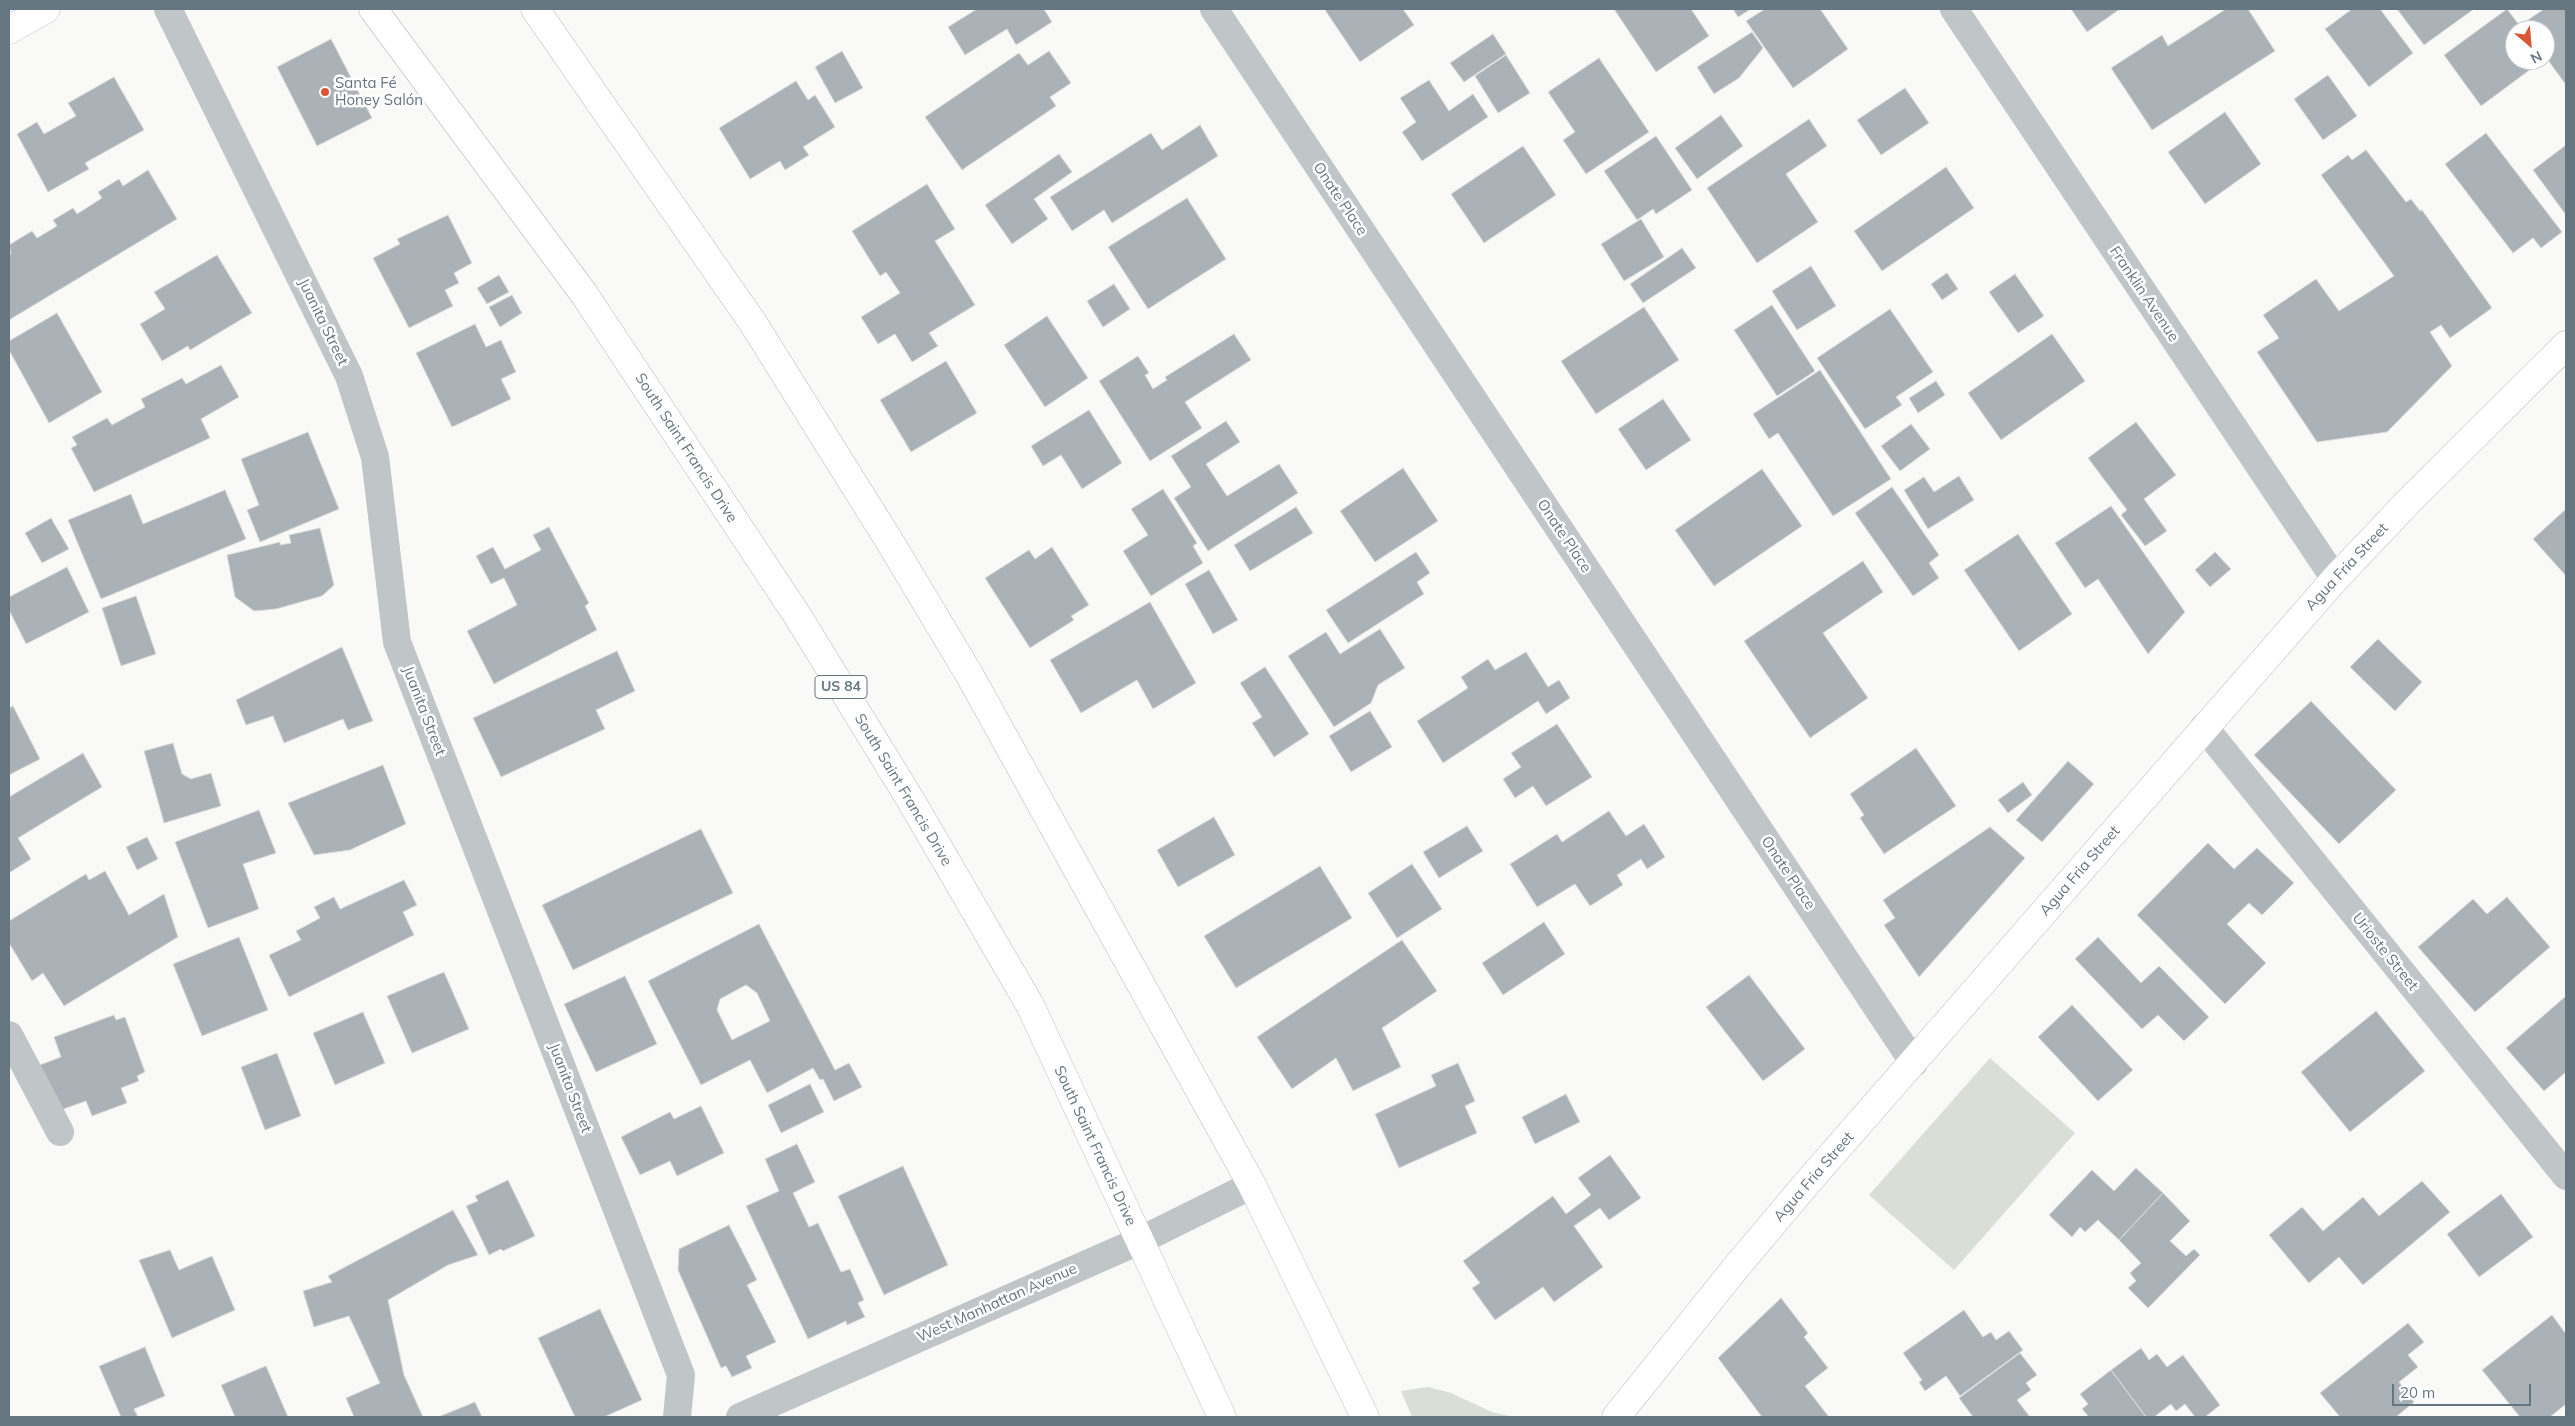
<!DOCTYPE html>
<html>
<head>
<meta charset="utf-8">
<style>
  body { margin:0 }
  #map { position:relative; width:2575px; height:1426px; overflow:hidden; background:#f9f9f7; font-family:Mulish,sans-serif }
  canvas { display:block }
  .frame { position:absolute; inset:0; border:10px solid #667680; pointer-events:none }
  .north { position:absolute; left:2505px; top:20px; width:50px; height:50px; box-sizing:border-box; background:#fff; border:1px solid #c2c8cc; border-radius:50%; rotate:153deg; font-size:14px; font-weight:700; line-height:20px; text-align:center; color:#667680 }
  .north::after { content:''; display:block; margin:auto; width:18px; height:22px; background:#da5636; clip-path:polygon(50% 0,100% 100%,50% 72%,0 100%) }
  .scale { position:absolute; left:2392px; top:1384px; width:139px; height:22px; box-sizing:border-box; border:2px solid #667680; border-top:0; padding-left:6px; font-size:15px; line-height:18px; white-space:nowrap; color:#667680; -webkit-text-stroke:4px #fff; paint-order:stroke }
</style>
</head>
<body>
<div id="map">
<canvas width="2575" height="1426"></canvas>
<div class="frame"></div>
<div class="north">N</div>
<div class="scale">20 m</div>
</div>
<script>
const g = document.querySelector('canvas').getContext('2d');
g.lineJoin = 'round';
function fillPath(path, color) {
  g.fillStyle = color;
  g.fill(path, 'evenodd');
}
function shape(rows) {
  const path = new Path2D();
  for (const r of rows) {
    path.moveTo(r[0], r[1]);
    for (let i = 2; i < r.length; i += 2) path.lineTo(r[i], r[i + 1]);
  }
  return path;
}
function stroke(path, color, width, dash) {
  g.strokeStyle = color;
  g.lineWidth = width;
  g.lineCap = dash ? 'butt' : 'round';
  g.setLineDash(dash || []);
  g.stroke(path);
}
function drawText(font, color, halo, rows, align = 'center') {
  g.font = font + ' Mulish,sans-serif';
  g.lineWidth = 5;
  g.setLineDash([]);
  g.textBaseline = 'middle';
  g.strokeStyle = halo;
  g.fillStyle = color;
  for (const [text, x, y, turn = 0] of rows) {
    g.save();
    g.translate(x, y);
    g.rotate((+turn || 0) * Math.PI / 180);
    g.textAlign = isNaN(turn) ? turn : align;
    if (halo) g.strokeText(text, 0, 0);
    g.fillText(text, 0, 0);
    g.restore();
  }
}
fillPath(shape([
  [1990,1058,2075,1133,1954,1270,1869,1195],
  [1428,1387,1451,1393,1492,1412,1514,1417,1412,1417,1401,1391]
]), '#d9ded6');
const building = shape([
  [977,9,1044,9,1052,22,1016,45,1007,29,965,55,948,27,977,9],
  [1326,9,1403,9,1414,25,1360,62,1325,10,1326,9],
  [1614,9,1691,9,1709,36,1656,72,1614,9],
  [1733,9,1751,9,1738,17,1733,9],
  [1765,9,1820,9,1848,49,1793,88,1746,21,1765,9],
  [2071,9,2120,9,2087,32,2071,9],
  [2226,9,2248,9,2275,51,2152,130,2111,68,2162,35,2168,46,2226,9],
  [2352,9,2380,9,2413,53,2369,87,2325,29,2352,9],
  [2397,9,2474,9,2424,45,2397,9],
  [2507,9,2523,30,2515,30,2515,60,2543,60,2481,106,2444,55,2507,9],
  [2544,9,2566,9,2566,85,2545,56,2545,30,2526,30,2522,24,2544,9],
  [1752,32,1763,48,1739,78,1714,94,1697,67,1752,32],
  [1493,34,1506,54,1464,82,1450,63,1493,34],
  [331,39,372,118,317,146,277,67,331,39],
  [842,51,863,88,835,103,815,67,842,51],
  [1049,51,1071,83,1050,97,1056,106,962,170,925,117,1019,53,1028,65,1049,51],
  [1506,55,1530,93,1498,113,1475,76,1506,55],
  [1599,58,1649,132,1586,174,1563,140,1575,132,1548,92,1599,58],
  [2328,75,2357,116,2323,140,2294,99,2328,75],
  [114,77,144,130,85,163,89,169,48,192,17,134,37,122,44,134,76,116,68,103,114,77],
  [1429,80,1449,111,1473,94,1488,117,1422,161,1402,132,1416,122,1400,98,1429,80],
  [796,81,808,100,815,95,835,127,803,147,809,155,785,170,780,161,750,179,719,128,796,81],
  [1905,88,1929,123,1881,155,1857,120,1905,88],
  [2225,112,2261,164,2205,204,2168,152,2225,112],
  [1721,115,1743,146,1697,179,1675,148,1721,115],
  [1809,119,1827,146,1786,174,1818,222,1757,263,1707,188,1809,119],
  [1200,125,1218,156,1112,223,1104,210,1072,231,1050,197,1151,133,1162,150,1200,125],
  [2486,133,2562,232,2541,248,2533,238,2513,253,2445,164,2486,133],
  [1656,136,1692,190,1656,214,1653,209,1637,220,1604,171,1656,136],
  [2566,145,2566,215,2533,170,2566,145],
  [1523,146,1556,195,1484,243,1451,194,1523,146],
  [2366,150,2406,202,2411,199,2420,211,2422,210,2492,308,2450,338,2441,325,2430,332,2452,366,2387,432,2317,442,2257,352,2279,338,2263,315,2316,279,2339,311,2394,276,2321,175,2348,155,2352,160,2366,150],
  [1059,154,1072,172,1034,199,1048,219,1012,244,985,205,1059,154],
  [1946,167,1974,208,1882,271,1854,231,1946,167],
  [148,170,177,219,9,320,9,255,11,254,9,245,32,231,37,238,57,226,53,220,73,208,77,214,102,198,98,192,119,179,123,186,148,170],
  [927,184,955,229,935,241,975,305,929,333,938,346,912,362,895,334,878,344,861,317,900,293,886,272,880,276,852,231,927,184],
  [1187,198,1226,259,1148,309,1108,247,1187,198],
  [448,215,472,263,454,273,459,283,445,290,453,306,409,328,373,258,400,244,397,239,448,215],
  [1641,219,1664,257,1624,281,1601,244,1641,219],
  [1682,248,1696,268,1643,303,1630,284,1682,248],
  [217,255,252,313,190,350,188,346,162,361,140,324,165,309,154,292,217,255],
  [1811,266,1836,306,1797,330,1772,291,1811,266],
  [1947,273,1958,289,1942,300,1931,284,1947,273],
  [2015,274,2044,316,2018,333,1989,292,2015,274],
  [499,275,509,292,487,304,477,288,499,275],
  [1114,284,1130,309,1103,327,1087,301,1114,284],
  [512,295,522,313,500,327,489,307,512,295],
  [1772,305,1815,371,1777,396,1734,330,1772,305],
  [1644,307,1679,360,1596,414,1561,361,1644,307],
  [1890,309,1933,372,1896,397,1902,405,1865,429,1817,358,1890,309],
  [57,313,102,392,49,423,9,350,9,341,57,313],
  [1047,316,1088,378,1045,407,1004,345,1047,316],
  [475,324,486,347,501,340,516,372,501,379,511,399,452,427,416,353,475,324],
  [1234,334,1251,360,1185,402,1202,428,1150,461,1099,381,1138,356,1149,373,1145,375,1153,389,1167,380,1165,377,1234,334],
  [2052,334,2085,381,2001,440,1968,393,2052,334],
  [946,361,977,413,911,452,880,400,946,361],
  [221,365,239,397,201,419,210,438,94,492,71,448,77,445,72,437,107,418,112,425,145,407,141,399,182,378,186,384,221,365],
  [1820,370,1891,479,1833,516,1778,433,1769,439,1753,414,1820,370],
  [1936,381,1945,395,1918,413,1909,398,1936,381],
  [1663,399,1691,440,1646,470,1618,429,1663,399],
  [1089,410,1122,463,1082,489,1061,455,1043,466,1031,446,1089,410],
  [1226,421,1240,442,1206,464,1227,496,1279,464,1298,493,1208,551,1174,498,1191,487,1171,456,1226,421],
  [2136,422,2176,475,2144,499,2167,531,2145,546,2121,515,2127,510,2088,458,2136,422],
  [1911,424,1930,449,1900,471,1881,446,1911,424],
  [308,432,339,509,260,542,247,510,259,505,241,459,308,432],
  [1403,468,1438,521,1375,562,1340,511,1403,468],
  [1762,469,1802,526,1714,586,1675,530,1762,469],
  [1959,476,1974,500,1928,529,1904,490,1924,477,1934,492,1959,476],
  [1892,487,1939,555,1929,563,1939,578,1913,596,1855,513,1892,487],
  [1163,489,1197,543,1193,546,1203,563,1151,596,1123,551,1148,535,1131,509,1163,489],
  [225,490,246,539,101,599,68,520,131,494,143,524,225,490],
  [2111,506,2185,612,2148,654,2098,579,2085,588,2055,543,2111,506],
  [1296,507,1313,533,1250,571,1234,545,1296,507],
  [2566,509,2566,576,2533,539,2566,509],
  [51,518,69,549,42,563,25,533,51,518],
  [549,527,589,603,585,606,597,630,494,684,467,631,517,605,504,578,491,584,476,556,493,547,505,569,541,550,533,535,549,527],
  [320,528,334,585,322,596,276,609,254,611,235,597,227,555,280,542,280,545,291,543,289,535,320,528],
  [2018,534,2072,614,2019,651,1964,570,2018,534],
  [1052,547,1089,605,1071,616,1074,620,1030,648,985,578,1029,550,1035,559,1052,547],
  [1416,552,1430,573,1417,582,1424,594,1348,643,1326,610,1416,552],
  [2215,552,2231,569,2210,587,2195,570,2215,552],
  [1863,561,1883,592,1823,633,1868,698,1810,738,1744,641,1863,561],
  [67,567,89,612,26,644,9,610,9,597,67,567],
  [1209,570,1238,620,1213,634,1185,584,1209,570],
  [136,596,156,654,121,666,102,608,136,596],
  [1150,602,1196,683,1153,709,1137,680,1081,713,1050,660,1150,602],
  [1380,629,1405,668,1378,685,1371,703,1334,727,1288,656,1326,632,1340,654,1380,629],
  [2378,639,2422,682,2395,711,2350,667,2378,639],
  [342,647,373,721,348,730,343,719,284,743,273,716,246,725,236,700,342,647],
  [617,651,635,691,596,710,605,729,501,777,473,718,617,651],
  [1526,652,1548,687,1559,680,1570,698,1546,714,1538,701,1443,763,1417,721,1468,688,1461,677,1488,659,1495,670,1526,652],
  [1265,667,1309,734,1274,757,1252,723,1262,717,1240,683,1265,667],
  [2311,701,2396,790,2339,844,2254,755,2311,701],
  [13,706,40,759,9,775,9,708,13,706],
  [1370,711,1392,747,1351,772,1329,736,1370,711],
  [1557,724,1592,777,1546,806,1533,786,1515,798,1503,779,1521,767,1511,753,1557,724],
  [173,743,182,774,191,779,211,773,221,806,164,823,144,751,173,743],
  [1916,748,1956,806,1884,854,1860,818,1864,815,1850,794,1916,748],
  [83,753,102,787,18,838,31,859,9,873,9,797,83,753],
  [2068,761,2094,784,2042,842,2016,820,2068,761],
  [383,765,406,824,350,850,314,855,288,803,383,765],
  [2023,782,2032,795,2008,813,1998,800,2023,782],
  [259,810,276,853,243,864,259,909,208,928,175,842,259,810],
  [1609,811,1626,836,1644,824,1665,857,1647,869,1641,859,1617,875,1623,885,1590,906,1575,884,1537,907,1510,864,1557,834,1562,842,1609,811],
  [1214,817,1235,855,1178,887,1157,850,1214,817],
  [1467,826,1483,851,1439,878,1423,852,1467,826],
  [1990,827,2025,858,1919,977,1884,925,1895,918,1883,900,1990,827],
  [701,829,733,893,573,970,542,905,701,829],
  [147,837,158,859,137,870,126,847,147,837],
  [2208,843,2234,869,2257,848,2294,883,2262,915,2249,903,2227,924,2266,963,2225,1004,2137,915,2208,843],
  [1412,864,1442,909,1397,938,1368,893,1412,864],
  [1320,866,1352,918,1236,988,1204,936,1320,866],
  [105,871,129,915,164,894,178,937,64,1006,43,973,32,981,9,943,9,921,86,874,89,880,105,871],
  [404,880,417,905,403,912,414,935,289,997,269,955,301,940,296,931,320,918,314,907,334,897,340,909,404,880],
  [2507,897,2550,947,2475,1012,2418,947,2473,899,2487,914,2507,897],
  [1544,922,1565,954,1503,995,1482,963,1544,922],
  [759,924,835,1070,849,1063,862,1087,834,1101,823,1079,820,1080,813,1068,767,1093,750,1060,701,1085,648,981,759,924],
  [746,985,757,993,770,1021,732,1040,717,1010,720,999,746,985],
  [239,937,268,1010,202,1036,173,964,239,937],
  [2098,937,2141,983,2159,966,2209,1017,2184,1041,2158,1015,2142,1029,2075,959,2098,937],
  [1402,940,1437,991,1382,1028,1401,1067,1353,1091,1336,1058,1292,1089,1257,1037,1402,940],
  [444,972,469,1029,412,1053,387,996,444,972],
  [1749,975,1805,1049,1763,1081,1706,1007,1749,975],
  [625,976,657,1044,596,1072,564,1004,625,976],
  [2566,996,2566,1072,2544,1091,2506,1048,2566,996],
  [2072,1005,2133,1070,2098,1101,2038,1037,2072,1005],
  [2376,1011,2425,1071,2350,1132,2301,1072,2376,1011],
  [363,1012,385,1063,335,1085,313,1033,363,1012],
  [114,1015,116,1020,125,1017,145,1072,137,1076,139,1081,121,1088,127,1103,92,1116,86,1101,55,1112,37,1066,61,1057,54,1037,114,1015],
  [277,1053,301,1116,265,1130,241,1067,277,1053],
  [1458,1063,1475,1101,1465,1106,1477,1133,1399,1168,1375,1114,1436,1086,1431,1075,1458,1063],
  [810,1084,824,1112,781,1133,768,1105,810,1084],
  [1566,1094,1580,1122,1535,1144,1522,1117,1566,1094],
  [701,1106,724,1153,677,1176,670,1161,640,1175,621,1137,670,1112,674,1119,701,1106],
  [797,1144,815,1182,793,1193,809,1227,818,1223,841,1272,850,1269,864,1300,858,1303,865,1317,847,1325,846,1321,808,1339,746,1206,779,1191,765,1159,797,1144],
  [1610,1155,1641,1198,1609,1220,1600,1208,1574,1226,1603,1267,1554,1302,1543,1287,1495,1320,1472,1288,1480,1283,1463,1261,1553,1196,1566,1214,1591,1195,1578,1178,1610,1155],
  [903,1166,948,1265,884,1295,838,1196,903,1166],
  [2136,1168,2163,1193,2119,1240,2098,1220,2085,1232,2080,1227,2072,1237,2049,1215,2092,1170,2114,1191,2136,1168],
  [508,1180,535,1236,503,1251,501,1249,489,1255,466,1206,478,1201,475,1196,508,1180],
  [2422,1181,2450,1212,2363,1285,2339,1257,2309,1283,2269,1235,2302,1207,2323,1231,2363,1197,2379,1216,2422,1181],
  [2163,1193,2190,1221,2170,1241,2186,1256,2194,1249,2200,1255,2148,1308,2128,1288,2136,1281,2130,1273,2141,1263,2119,1240,2163,1193],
  [2501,1194,2533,1237,2479,1277,2447,1234,2501,1194],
  [453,1210,478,1255,448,1265,388,1300,404,1375,423,1417,354,1417,346,1398,380,1383,349,1316,314,1327,303,1291,332,1282,328,1276,453,1210],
  [729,1225,757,1280,747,1285,776,1342,746,1356,752,1368,732,1377,726,1366,721,1368,678,1270,679,1249,729,1225],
  [170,1250,179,1270,212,1256,235,1310,172,1338,139,1260,170,1250],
  [1781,1298,1808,1333,1804,1337,1828,1368,1805,1386,1829,1417,1762,1417,1718,1358,1781,1298],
  [600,1309,642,1400,604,1417,575,1417,538,1338,600,1309],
  [1964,1310,1983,1337,1991,1332,1996,1340,2009,1331,2023,1350,1960,1396,1946,1376,1925,1391,1919,1382,1922,1380,1903,1353,1964,1310],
  [2552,1315,2566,1334,2566,1404,2550,1417,2520,1417,2482,1370,2552,1315],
  [2408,1323,2424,1342,2408,1355,2418,1367,2399,1382,2414,1402,2396,1417,2340,1417,2320,1393,2408,1323],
  [145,1347,165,1396,134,1409,138,1417,121,1417,99,1366,145,1347],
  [2141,1348,2149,1360,2157,1354,2167,1367,2183,1355,2220,1405,2205,1417,2195,1417,2185,1404,2176,1411,2171,1404,2154,1417,2146,1417,2111,1370,2141,1348],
  [2020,1353,2037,1375,2026,1383,2031,1390,2017,1400,2030,1417,1973,1417,1959,1398,2020,1353],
  [266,1366,288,1417,235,1417,221,1385,266,1366],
  [2111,1370,2146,1417,2089,1417,2082,1409,2088,1404,2080,1394,2111,1370],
  [475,1402,482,1417,438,1417,475,1402]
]);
fillPath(building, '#aab2b7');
stroke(building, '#dbdbd9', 1);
const secondary = shape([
  [9,30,46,9],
  [1616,1417,1738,1265,1808,1182,2335,579,2409,501,2566,345]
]);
const highway = shape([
  [373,9,584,294,797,615,910,799,1030,1005,1222,1417],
  [535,9,753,323,890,542,969,674,1252,1185,1365,1417]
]);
stroke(secondary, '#b3b9bd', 29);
stroke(highway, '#b4b8bb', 29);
stroke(shape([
  [168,9,349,376,375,457,397,642,681,1375,677,1417],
  [1214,9,1914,1063],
  [1954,9,2335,579],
  [2204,727,2566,1176],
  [9,1035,60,1132],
  [740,1417,1139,1241,1252,1185]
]), '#c0c5c8', 28);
stroke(secondary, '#fff', 28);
stroke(highway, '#fff', 28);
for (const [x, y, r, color] of [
  [325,92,5,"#da5636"]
]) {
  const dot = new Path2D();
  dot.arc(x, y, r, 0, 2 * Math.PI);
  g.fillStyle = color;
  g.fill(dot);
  stroke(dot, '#fff', 2);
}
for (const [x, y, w] of [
  [841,687,52]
]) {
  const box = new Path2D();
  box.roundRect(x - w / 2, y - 11.5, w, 23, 4);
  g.fillStyle = '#fff';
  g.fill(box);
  stroke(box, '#667680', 1);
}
drawText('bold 14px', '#667680', null, [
  ["US 84",841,687]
]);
drawText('15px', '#667680', '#fff', [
  ["Santa Fé",335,83],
  ["Honey Salón",335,100]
], 'left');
drawText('15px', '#667680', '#fff', [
  ["Onate Place",1340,199,56],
  ["Franklin Avenue",2144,294,56],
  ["Juanita Street",323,322,64],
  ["South Saint Francis Drive",686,448,57],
  ["Onate Place",1564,536,56],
  ["Agua Fria Street",2347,567,-47],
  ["Juanita Street",424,711,69],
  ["South Saint Francis Drive",903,790,59],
  ["Agua Fria Street",2080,871,-49],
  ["Onate Place",1788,873,56],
  ["Urioste Street",2385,952,51],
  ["Juanita Street",570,1088,69],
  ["South Saint Francis Drive",1095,1146,65],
  ["Agua Fria Street",1814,1177,-49],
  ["West Manhattan Avenue",997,1303,-24]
]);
</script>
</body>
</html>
